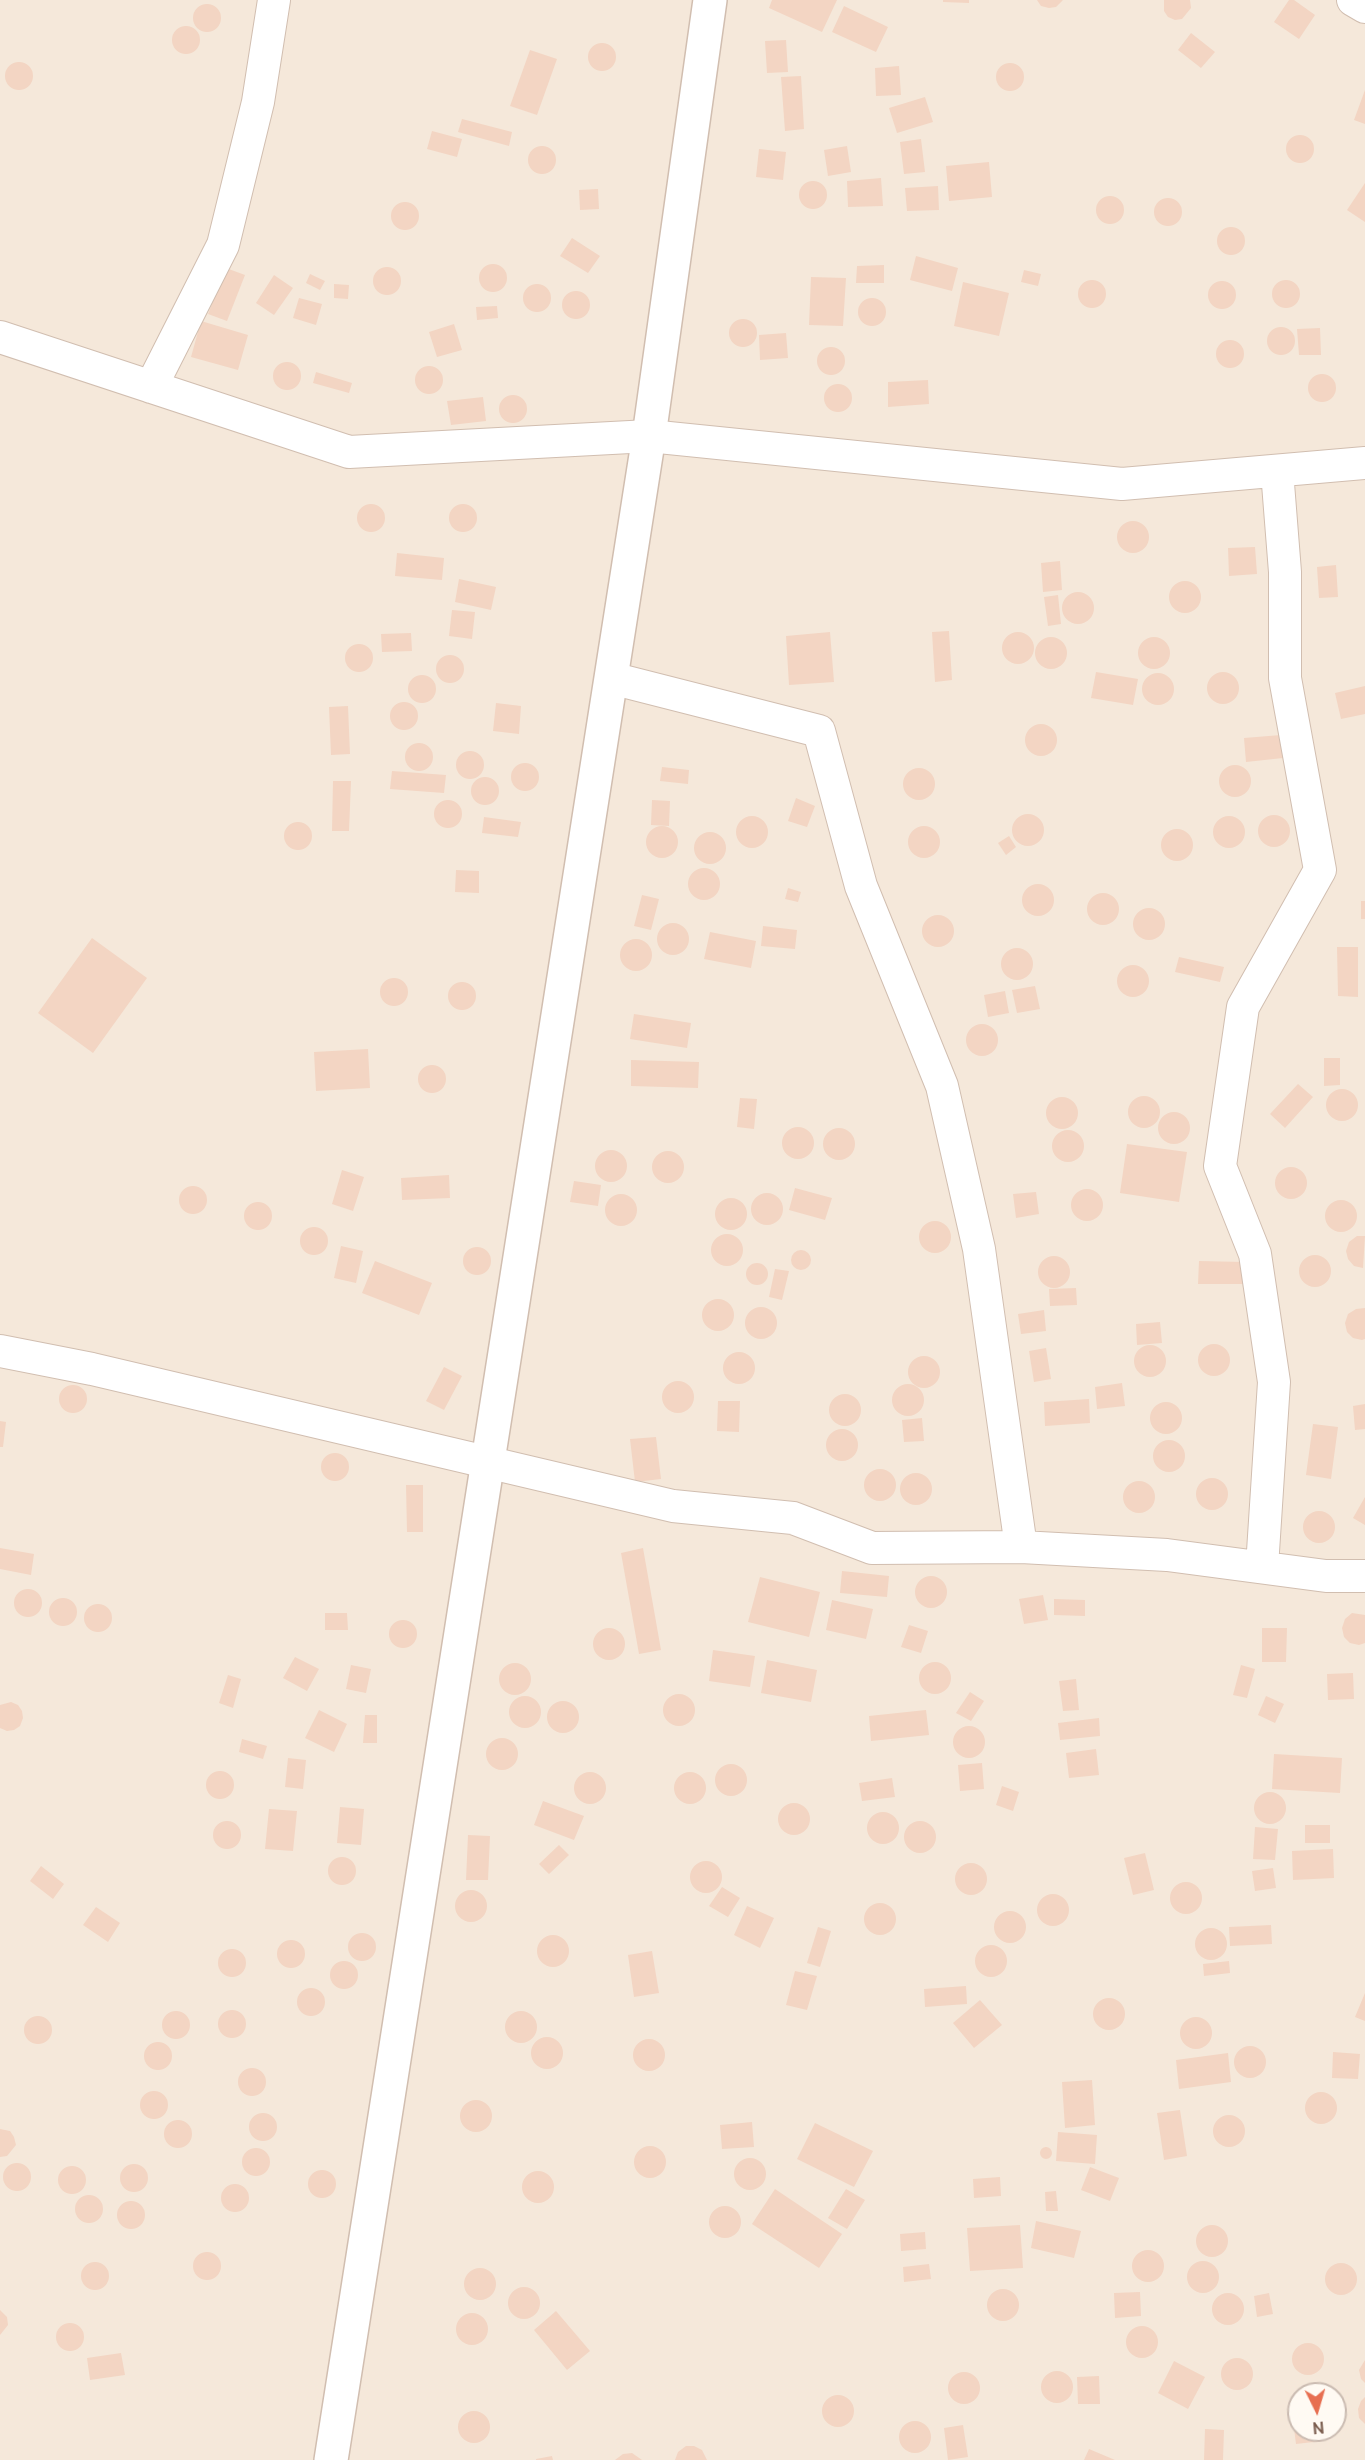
<!DOCTYPE html>
<html>
<head>
<meta charset="utf-8">
<style>
  body { margin:0 }
  #map { position:relative; width:1365px; height:2460px; overflow:hidden; background:#fdf6ec; font-family:Ubuntu,sans-serif }
  canvas { display:block }
  .north { position:absolute; left:1287px; top:2382px; width:60px; height:60px; box-sizing:border-box; background:#fffaf3; border:2px solid #cabbb1; border-radius:50%; rotate:175deg; font-size:16px; font-weight:700; line-height:24px; text-align:center; color:#7a5c4d }
  .north::after { content:''; display:block; margin:auto; width:21px; height:27px; background:#e76f51; clip-path:polygon(50% 0,100% 100%,50% 72%,0 100%) }
</style>
</head>
<body>
<div id="map">
<canvas width="1365" height="2460"></canvas>
<div class="north">N</div>
</div>
<script>
const g = document.querySelector('canvas').getContext('2d');
g.lineJoin = 'round';
function fillPath(path, color) {
  g.fillStyle = color;
  g.fill(path, 'evenodd');
}
function shape(rows) {
  const path = new Path2D();
  for (const r of rows) {
    if (r.length === 3) {
      path.moveTo(r[0] + r[2], r[1]);
      path.arc(r[0], r[1], r[2], 0, 2 * Math.PI);
      continue;
    }
    path.moveTo(r[0], r[1]);
    for (let i = 2; i < r.length; i += 2) path.lineTo(r[i], r[i + 1]);
  }
  return path;
}
function stroke(path, color, width, dash) {
  g.strokeStyle = color;
  g.lineWidth = width;
  g.lineCap = dash ? 'butt' : 'round';
  g.setLineDash(dash || []);
  g.stroke(path);
}
fillPath(shape([
  [0,0,1365,0,1365,2460,0,2460],
  [1299,2394,1335,2394,1335,2430,1299,2430]
]), '#f5e8da');
fillPath(shape([
  [772,0,837,0,822,32,769,8],
  [943,0,969,0,969,3,943,2],
  [1037,0,1063,0,1056,7,1049,8,1041,6],
  [1164,0,1190,0,1191,8,1182,19,1175,20,1168,17,1164,11],
  [1289,0,1294,0,1315,15,1299,39,1274,22],
  [207,18,14],
  [844,6,888,27,876,52,832,32],
  [186,40,14],
  [1191,33,1215,52,1201,68,1178,50],
  [786,40,788,72,767,73,765,41],
  [602,57,14],
  [530,50,557,59,537,115,510,106],
  [19,76,14],
  [1010,77,14],
  [899,66,901,95,876,96,875,68],
  [801,76,804,129,785,131,781,77],
  [1365,90,1365,124,1354,120],
  [925,97,933,122,897,133,889,108],
  [462,119,512,132,509,146,458,132],
  [432,131,462,139,457,157,427,149],
  [1300,149,14],
  [921,139,925,172,904,174,900,142],
  [542,160,14],
  [847,146,851,172,828,176,824,150],
  [759,149,786,152,783,180,756,177],
  [989,162,992,197,949,201,946,166],
  [881,178,883,206,848,207,847,181],
  [813,195,14],
  [1365,183,1365,222,1347,210],
  [938,186,939,210,907,211,905,188],
  [598,189,599,209,580,210,579,190],
  [1110,210,14],
  [1168,212,14],
  [405,216,14],
  [1231,241,14],
  [572,238,600,256,588,273,560,256],
  [916,256,958,268,952,291,910,280],
  [493,278,14],
  [884,265,884,283,856,283,857,266],
  [387,281,14],
  [226,268,245,275,227,321,208,314],
  [1024,270,1041,274,1038,286,1021,282],
  [310,274,325,281,320,290,306,283],
  [274,275,293,288,274,315,256,303],
  [811,277,846,278,843,326,809,325],
  [1092,294,14],
  [1286,294,14],
  [1222,295,14],
  [963,282,1009,293,999,336,954,326],
  [537,298,14],
  [334,284,349,285,348,299,334,298],
  [576,305,14],
  [872,312,14],
  [299,298,322,304,316,325,293,318],
  [497,306,498,318,477,320,476,307],
  [743,333,14],
  [201,321,248,335,238,370,191,357],
  [454,324,462,350,437,357,429,332],
  [1281,341,14],
  [1320,328,1321,355,1299,355,1297,329],
  [786,333,788,358,760,360,759,335],
  [1230,354,14],
  [831,361,14],
  [287,376,14],
  [429,380,14],
  [316,372,352,383,349,393,313,383],
  [1322,388,14],
  [928,380,929,404,888,407,888,382],
  [838,398,14],
  [513,409,14],
  [483,397,486,421,451,425,447,401],
  [463,518,14],
  [371,518,14],
  [1133,537,16],
  [1255,547,1257,574,1229,576,1228,548],
  [397,553,444,558,442,580,395,576],
  [1060,561,1062,590,1043,592,1041,563],
  [1336,565,1338,597,1319,598,1317,567],
  [459,579,496,587,491,610,455,602],
  [1185,597,16],
  [1078,608,16],
  [1058,595,1061,624,1048,626,1044,597],
  [452,610,475,612,472,639,449,636],
  [949,631,952,680,935,682,932,632],
  [830,632,834,682,789,685,786,636],
  [1018,648,16],
  [411,633,412,651,382,652,381,634],
  [1051,653,16],
  [1154,653,16],
  [359,658,14],
  [450,669,14],
  [1096,672,1138,679,1133,705,1091,698],
  [1223,688,16],
  [1158,689,16],
  [422,689,14],
  [1365,686,1365,714,1341,719,1335,693],
  [404,716,14],
  [496,703,521,706,519,734,493,731],
  [348,706,350,754,331,755,329,707],
  [1041,740,16],
  [1281,735,1283,758,1246,762,1244,738],
  [419,757,14],
  [470,765,14],
  [525,777,14],
  [1235,781,16],
  [662,767,689,770,688,784,660,781],
  [919,784,16],
  [392,771,446,775,444,793,390,789],
  [485,791,14],
  [333,781,351,781,349,831,332,831],
  [796,798,815,806,807,827,788,821],
  [448,814,14],
  [652,800,670,801,669,826,651,825],
  [1028,830,16],
  [1274,831,16],
  [752,832,16],
  [1229,832,16],
  [484,817,521,822,518,837,482,833],
  [298,836,14],
  [924,842,16],
  [662,842,16],
  [1177,845,16],
  [710,848,16],
  [1009,836,1016,847,1006,855,998,843],
  [704,884,16],
  [456,870,479,871,479,893,455,892],
  [1038,900,16],
  [788,888,801,892,798,902,785,899],
  [1103,909,16],
  [642,895,659,899,651,930,634,926],
  [1361,901,1365,901,1365,919,1361,919],
  [1149,924,16],
  [938,931,16],
  [673,939,16],
  [763,926,797,930,795,949,761,946],
  [710,932,756,941,751,968,704,959],
  [92,938,147,978,93,1053,38,1013],
  [636,955,16],
  [1337,947,1358,947,1358,997,1338,996],
  [1017,964,16],
  [1179,957,1224,967,1220,982,1175,972],
  [1133,981,16],
  [394,992,14],
  [462,996,14],
  [1035,986,1040,1009,1017,1013,1012,990],
  [1005,991,1009,1013,988,1017,984,995],
  [634,1014,691,1023,687,1048,630,1039],
  [982,1040,16],
  [368,1049,370,1088,316,1091,314,1052],
  [1324,1058,1340,1058,1340,1085,1324,1086],
  [631,1060,699,1062,698,1088,631,1086],
  [432,1079,14],
  [1298,1084,1313,1097,1285,1128,1270,1114],
  [1342,1105,16],
  [1144,1112,16],
  [1062,1113,16],
  [740,1098,757,1099,754,1129,737,1127],
  [1174,1128,16],
  [798,1143,16],
  [839,1144,16],
  [1068,1146,16],
  [1127,1144,1187,1152,1179,1202,1120,1193],
  [611,1166,16],
  [668,1167,16],
  [1291,1183,16],
  [342,1170,364,1177,353,1211,332,1204],
  [449,1175,450,1198,402,1200,401,1178],
  [574,1181,601,1185,598,1206,570,1202],
  [193,1200,14],
  [795,1188,832,1198,825,1220,789,1210],
  [1087,1205,16],
  [1036,1192,1039,1214,1016,1218,1013,1194],
  [767,1209,16],
  [621,1210,16],
  [731,1214,16],
  [1341,1216,16],
  [258,1216,14],
  [935,1237,16],
  [314,1241,14],
  [727,1250,16],
  [1357,1236,1365,1236,1363,1268,1354,1266,1348,1259,1346,1251,1349,1242],
  [341,1246,363,1251,356,1283,334,1278],
  [477,1261,14],
  [801,1260,10],
  [1315,1271,16],
  [1054,1272,16],
  [375,1261,432,1283,419,1315,362,1293],
  [1199,1261,1244,1262,1243,1284,1198,1284],
  [757,1274,11],
  [775,1269,789,1271,782,1300,769,1297],
  [1076,1288,1077,1305,1050,1306,1049,1289],
  [718,1315,16],
  [761,1323,16],
  [1365,1308,1365,1339,1362,1340,1353,1338,1347,1332,1345,1323,1348,1314,1356,1309],
  [1044,1310,1046,1331,1021,1334,1018,1314],
  [1160,1322,1162,1343,1137,1345,1136,1324],
  [1214,1360,16],
  [1150,1361,16],
  [1046,1348,1051,1379,1034,1382,1029,1351],
  [739,1368,16],
  [924,1372,16],
  [444,1367,462,1376,444,1410,426,1401],
  [678,1397,16],
  [1122,1383,1125,1406,1097,1409,1095,1387],
  [908,1400,16],
  [73,1399,14],
  [845,1410,16],
  [1089,1399,1090,1423,1045,1426,1044,1402],
  [718,1401,740,1401,739,1432,717,1431],
  [1166,1418,16],
  [1365,1404,1365,1429,1355,1430,1353,1406],
  [922,1418,924,1441,904,1442,902,1420],
  [0,1421,6,1422,3,1447,0,1447],
  [1313,1424,1338,1427,1331,1479,1306,1475],
  [842,1445,16],
  [656,1437,661,1479,635,1482,630,1439],
  [1169,1456,16],
  [335,1467,14],
  [880,1485,16],
  [916,1489,16],
  [1212,1494,16],
  [1139,1497,16],
  [406,1485,423,1485,423,1532,407,1532],
  [1365,1497,1365,1525,1353,1518],
  [1319,1527,16],
  [0,1548,34,1554,31,1575,0,1569],
  [643,1548,661,1650,639,1654,621,1553],
  [842,1571,889,1576,887,1597,840,1593],
  [931,1592,16],
  [760,1577,820,1592,809,1637,748,1622],
  [28,1603,14],
  [1043,1595,1048,1620,1024,1624,1019,1599],
  [63,1612,14],
  [1054,1599,1085,1600,1085,1616,1054,1615],
  [832,1600,873,1609,866,1639,826,1630],
  [98,1618,14],
  [325,1613,347,1613,348,1630,325,1630],
  [1352,1613,1365,1615,1365,1643,1359,1645,1350,1643,1344,1637,1342,1628,1345,1619],
  [403,1634,14],
  [909,1625,928,1631,921,1653,901,1647],
  [1262,1628,1287,1628,1286,1662,1262,1662],
  [609,1644,16],
  [713,1650,755,1656,750,1687,709,1681],
  [295,1657,319,1669,307,1691,283,1678],
  [767,1660,817,1670,811,1702,761,1693],
  [935,1678,16],
  [515,1679,16],
  [351,1665,371,1669,366,1693,346,1689],
  [1241,1665,1255,1669,1247,1698,1233,1695],
  [1353,1673,1354,1699,1328,1700,1327,1674],
  [228,1675,241,1679,233,1708,219,1703],
  [1076,1679,1079,1710,1063,1711,1059,1681],
  [970,1692,984,1701,971,1721,956,1713],
  [679,1710,16],
  [1266,1696,1284,1704,1275,1723,1258,1715],
  [525,1712,16],
  [563,1717,16],
  [11,1702,18,1705,22,1711,23,1718,20,1726,14,1730,7,1731,0,1728,0,1705],
  [319,1710,347,1724,334,1752,305,1738],
  [926,1710,929,1735,871,1741,869,1716],
  [365,1715,377,1715,377,1743,363,1743],
  [1099,1718,1100,1736,1060,1740,1058,1723],
  [969,1742,16],
  [502,1754,16],
  [242,1739,267,1746,263,1759,239,1752],
  [1096,1749,1099,1775,1069,1778,1066,1753],
  [1274,1754,1342,1758,1340,1793,1272,1789],
  [288,1758,306,1760,303,1789,285,1787],
  [982,1763,984,1789,960,1791,958,1765],
  [731,1780,16],
  [220,1785,14],
  [590,1788,16],
  [690,1788,16],
  [892,1778,895,1797,862,1801,859,1783],
  [1002,1786,1019,1792,1013,1811,996,1805],
  [1270,1808,16],
  [543,1801,584,1816,574,1840,534,1825],
  [794,1819,16],
  [340,1807,364,1809,361,1845,337,1843],
  [269,1809,297,1811,293,1851,265,1849],
  [883,1828,16],
  [227,1835,14],
  [920,1837,16],
  [1305,1825,1330,1825,1330,1843,1305,1843],
  [1255,1827,1278,1829,1275,1860,1253,1859],
  [468,1835,490,1836,488,1880,466,1880],
  [559,1845,569,1855,549,1874,539,1864],
  [1333,1849,1334,1878,1293,1880,1292,1851],
  [1145,1853,1154,1890,1133,1895,1124,1858],
  [342,1871,14],
  [706,1877,16],
  [971,1879,16],
  [41,1866,64,1884,53,1899,30,1881],
  [1273,1868,1276,1888,1255,1891,1252,1871],
  [1186,1898,16],
  [722,1887,740,1898,728,1917,709,1906],
  [471,1906,16],
  [1053,1910,16],
  [880,1919,16],
  [747,1906,774,1918,760,1948,734,1935],
  [96,1907,120,1923,108,1942,83,1925],
  [1010,1927,16],
  [1271,1925,1272,1944,1230,1946,1229,1927],
  [818,1927,831,1931,820,1967,807,1963],
  [1211,1944,16],
  [362,1947,14],
  [553,1951,16],
  [291,1954,14],
  [991,1961,16],
  [232,1963,14],
  [652,1951,659,1993,634,1997,628,1955],
  [344,1975,14],
  [1229,1961,1230,1973,1204,1976,1203,1964],
  [795,1971,817,1976,807,2010,786,2005],
  [966,1986,967,2004,925,2007,924,1989],
  [311,2002,14],
  [1365,1993,1365,2021,1355,2017],
  [1109,2014,16],
  [980,2000,1002,2025,974,2048,953,2023],
  [232,2024,14],
  [176,2025,14],
  [521,2027,16],
  [38,2030,14],
  [1196,2033,16],
  [547,2053,16],
  [649,2055,16],
  [158,2056,14],
  [1250,2062,16],
  [1333,2052,1360,2054,1358,2079,1332,2078],
  [1228,2053,1231,2082,1179,2089,1176,2060],
  [252,2082,14],
  [1092,2080,1095,2125,1065,2128,1062,2082],
  [154,2105,14],
  [1321,2108,16],
  [476,2116,16],
  [1180,2110,1187,2156,1164,2160,1157,2113],
  [263,2127,14],
  [1229,2131,16],
  [178,2134,14],
  [752,2122,754,2147,722,2149,720,2125],
  [815,2123,873,2151,854,2187,797,2159],
  [0,2129,10,2131,14,2137,16,2145,7,2156,0,2157],
  [1058,2132,1097,2135,1095,2164,1056,2161],
  [650,2162,16],
  [1046,2153,6],
  [256,2162,14],
  [750,2174,16],
  [17,2177,14],
  [134,2178,14],
  [72,2180,14],
  [1090,2167,1119,2178,1110,2201,1081,2190],
  [322,2184,14],
  [538,2187,16],
  [1000,2177,1001,2196,974,2198,973,2179],
  [235,2198,14],
  [775,2189,842,2234,819,2268,752,2224],
  [846,2189,865,2200,847,2229,828,2218],
  [1056,2191,1058,2211,1046,2211,1045,2192],
  [89,2209,14],
  [131,2215,14],
  [725,2222,16],
  [1036,2221,1081,2231,1074,2258,1031,2248],
  [1020,2225,1023,2268,970,2271,967,2228],
  [1212,2241,16],
  [925,2232,926,2249,901,2251,900,2234],
  [1148,2266,16],
  [207,2266,14],
  [1203,2277,16],
  [95,2276,14],
  [1341,2279,16],
  [929,2264,931,2279,904,2282,903,2267],
  [480,2284,16],
  [524,2303,16],
  [1003,2305,16],
  [1140,2292,1141,2316,1115,2318,1114,2293],
  [1269,2293,1273,2314,1257,2317,1254,2296],
  [1228,2309,16],
  [0,2310,7,2317,8,2325,0,2335],
  [556,2311,590,2351,567,2370,534,2330],
  [472,2329,16],
  [70,2337,14],
  [1142,2342,16],
  [1308,2359,16],
  [121,2353,125,2375,90,2380,87,2358],
  [1237,2374,16],
  [1365,2360,1365,2383,1361,2379,1359,2370],
  [1174,2361,1205,2377,1188,2409,1158,2393],
  [1057,2387,16],
  [964,2388,16],
  [1099,2376,1100,2404,1078,2404,1077,2377],
  [838,2411,16],
  [1365,2397,1365,2424,1359,2418,1358,2409,1361,2401],
  [474,2427,16],
  [1299,2412,1299,2430,1321,2430,1322,2441,1296,2444,1292,2413],
  [915,2437,16],
  [963,2425,968,2457,948,2460,944,2428],
  [1205,2429,1224,2430,1223,2460,1204,2460],
  [686,2446,694,2446,702,2450,707,2460,675,2460,678,2452],
  [1089,2449,1115,2460,1084,2460],
  [632,2453,642,2460,615,2460,623,2454],
  [552,2456,553,2460,536,2460,536,2459]
]), '#f3d5c3');
const minor = shape([
  [1353,0,1365,7],
  [0,337,349,452,649,436,1122,484,1365,463],
  [151,387,223,245,258,102,274,0],
  [611,678,819,731,861,886,942,1086,979,1249,1021,1547],
  [0,1351,92,1369,673,1506,793,1518,872,1548,1021,1547,1167,1555,1326,1576,1365,1576],
  [1262,1567,1274,1382,1255,1254,1220,1166,1243,1007,1320,870,1285,678,1285,572,1277,471]
]);
const tertiary = shape([
  [331,2460,649,436,710,0]
]);
stroke(minor, '#d1beb0', 34);
stroke(tertiary, '#d1beb0', 36);
stroke(minor, '#fff', 32);
stroke(tertiary, '#fff', 33);
</script>
</body>
</html>
